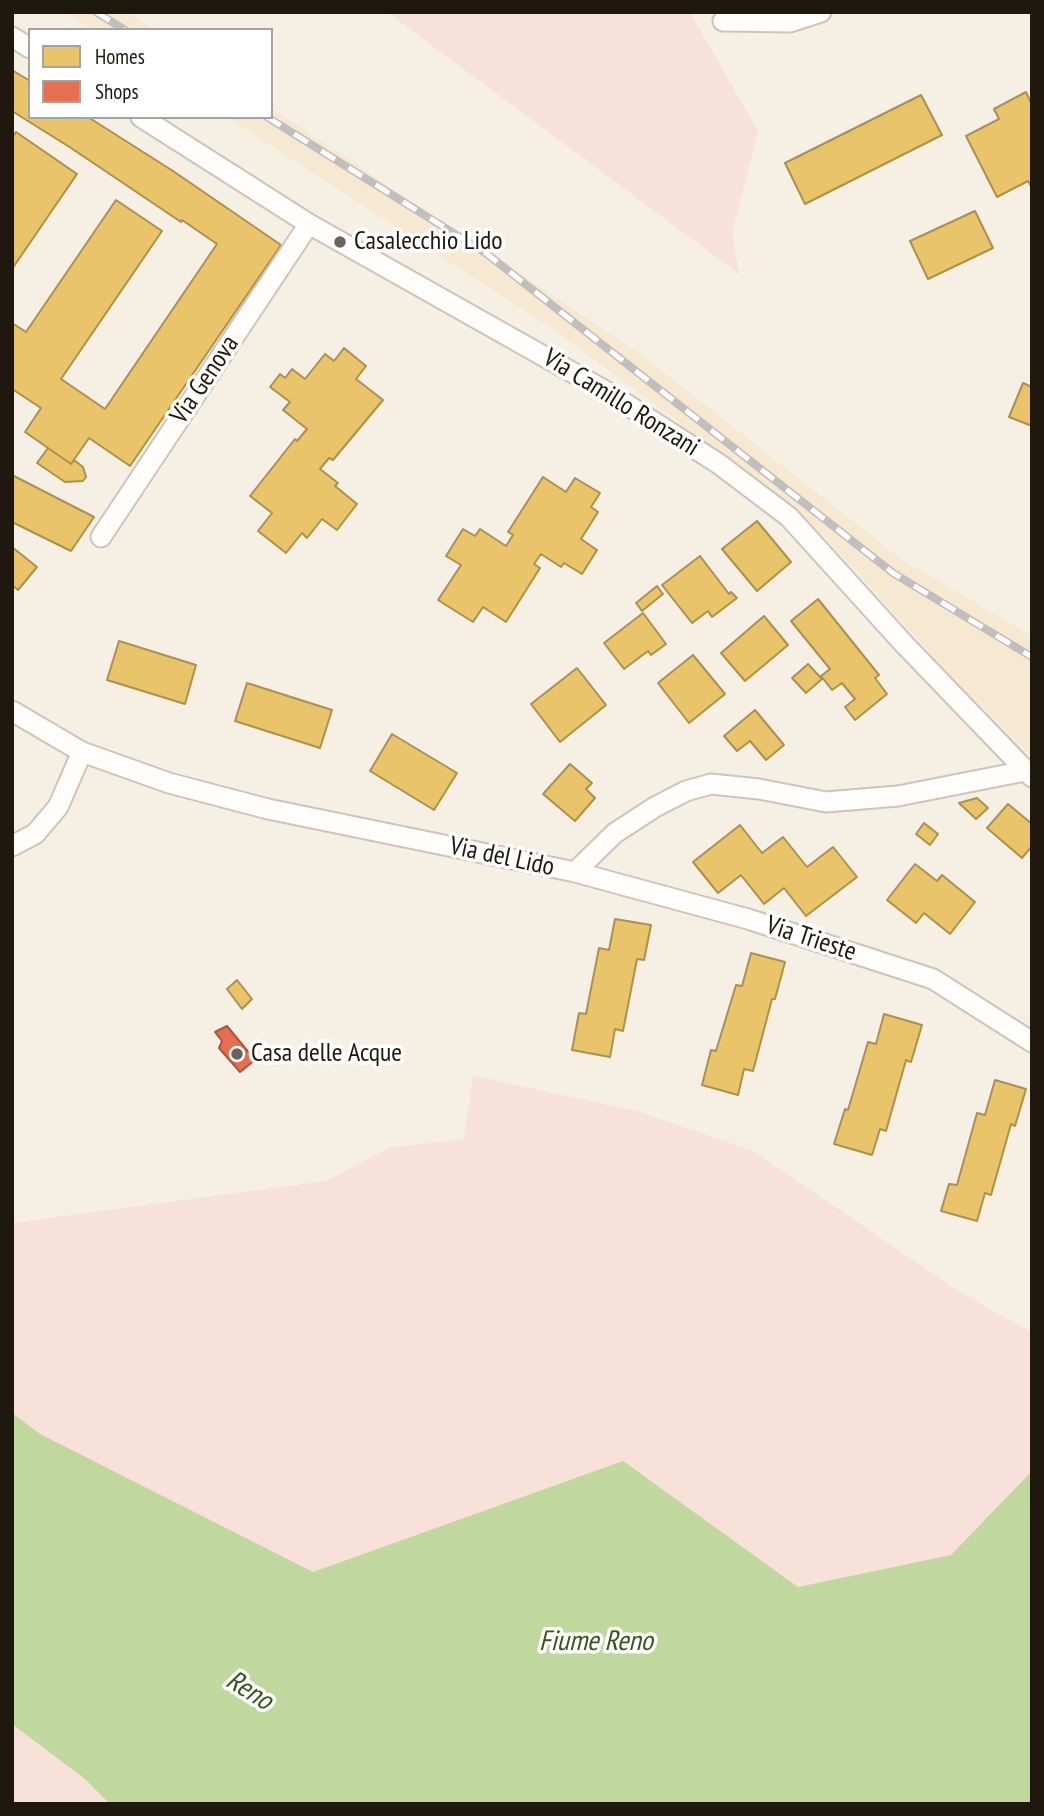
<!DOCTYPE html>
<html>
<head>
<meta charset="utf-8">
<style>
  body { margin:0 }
  #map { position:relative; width:1044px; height:1816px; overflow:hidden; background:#f5efe4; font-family:"PT Sans Narrow",sans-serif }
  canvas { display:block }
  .frame { position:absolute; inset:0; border:14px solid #1e180f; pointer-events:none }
  .legend { position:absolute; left:28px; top:28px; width:245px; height:91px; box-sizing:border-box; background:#fff; border:2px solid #a5a39f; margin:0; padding:9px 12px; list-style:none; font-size:21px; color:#1e180f }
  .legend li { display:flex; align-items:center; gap:14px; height:35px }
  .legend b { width:35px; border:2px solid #a5a39f }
</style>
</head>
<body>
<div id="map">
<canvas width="1044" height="1816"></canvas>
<div class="frame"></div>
<ul class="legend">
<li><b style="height:19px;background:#e9c46a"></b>Homes</li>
<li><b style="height:19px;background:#e76f51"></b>Shops</li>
</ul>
</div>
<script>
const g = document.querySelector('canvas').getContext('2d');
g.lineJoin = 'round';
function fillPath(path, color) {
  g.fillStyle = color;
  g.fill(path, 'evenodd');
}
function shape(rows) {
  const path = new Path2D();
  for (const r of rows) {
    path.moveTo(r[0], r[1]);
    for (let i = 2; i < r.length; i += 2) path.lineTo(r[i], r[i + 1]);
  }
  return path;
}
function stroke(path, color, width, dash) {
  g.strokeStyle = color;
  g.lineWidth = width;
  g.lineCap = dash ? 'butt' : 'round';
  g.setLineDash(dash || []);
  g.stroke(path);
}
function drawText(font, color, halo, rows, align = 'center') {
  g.font = font + ' "PT Sans Narrow",sans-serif';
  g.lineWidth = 7;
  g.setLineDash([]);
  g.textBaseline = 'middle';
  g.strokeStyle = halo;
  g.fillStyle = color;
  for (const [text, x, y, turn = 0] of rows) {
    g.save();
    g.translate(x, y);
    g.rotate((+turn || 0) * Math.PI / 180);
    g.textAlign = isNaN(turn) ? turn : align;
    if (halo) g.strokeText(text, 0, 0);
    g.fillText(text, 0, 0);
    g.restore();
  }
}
fillPath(shape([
  [66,12,127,12,153,30,93,30],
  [271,108,643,356,901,559,1032,636,1032,756,954,679,824,536,730,460,553,329,227,117,271,117]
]), '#f6e8d1');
fillPath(shape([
  [387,12,690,12,758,131,732,233,739,274],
  [473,1076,637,1111,753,1151,960,1292,1032,1333,1032,1804,12,1804,12,1223,326,1181,389,1148,464,1139]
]), '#f8e1d8');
fillPath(shape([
  [12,1413,40,1434,313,1572,623,1461,798,1587,951,1555,1032,1471,1032,1804,110,1804,85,1779,12,1724]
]), '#c0d89d');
const homes = shape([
  [12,70,30,81,30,117,88,117,173,171,281,245,130,466,89,438,71,464,25,432,41,408,12,389,12,323,26,332,116,200,162,231,61,379,105,409,217,244,182,220,181,222,71,148,12,111,12,70],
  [1026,92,1032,105,1032,188,1028,181,997,197,966,136,999,119,994,109,1026,92],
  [921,95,942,135,805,204,785,163,921,95],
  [16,132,77,174,12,269,12,138,16,132],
  [975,211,993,248,928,279,910,241,975,211],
  [344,348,366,366,356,379,383,400,333,460,329,458,320,469,338,483,335,486,357,504,337,530,322,519,307,538,302,533,286,553,258,531,272,513,250,496,295,439,297,441,307,429,283,410,290,402,270,387,280,374,285,378,292,369,305,379,325,354,334,361,344,348],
  [1023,383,1032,387,1032,426,1009,417,1023,383],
  [48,448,71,464,74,460,83,467,86,477,83,481,65,482,37,463,48,448],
  [12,475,94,517,71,551,12,522,12,475],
  [543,477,566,492,575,478,600,493,591,507,598,512,581,539,597,550,582,574,564,563,561,567,541,554,534,564,540,568,506,622,483,607,473,622,438,600,461,565,446,556,463,529,475,536,480,529,506,546,513,535,508,532,543,477],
  [757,521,791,562,757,591,722,549,757,521],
  [12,547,37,567,18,590,12,585,12,547],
  [700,556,729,594,731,592,737,598,712,617,708,611,692,623,662,585,700,556],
  [657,586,663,594,642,611,636,603,657,586],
  [818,599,879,675,875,678,887,694,855,720,845,707,855,699,842,683,832,690,821,676,830,669,791,621,818,599],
  [643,613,666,644,651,655,648,651,624,669,604,643,643,613],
  [764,616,788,645,745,681,721,653,764,616],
  [119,641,196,665,185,704,107,680,119,641],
  [693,655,725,694,689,723,658,683,693,655],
  [808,664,822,679,806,693,792,678,808,664],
  [577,668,606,705,560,742,531,704,577,668],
  [247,683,332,710,320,748,235,721,247,683],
  [755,710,784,745,766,760,750,741,737,751,724,736,755,710],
  [392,734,457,773,434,810,370,771,392,734],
  [570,764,592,783,586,789,595,798,575,821,543,794,570,764],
  [977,798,988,808,976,819,959,803,977,798],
  [1008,804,1032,824,1032,846,1022,858,987,828,1008,804],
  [924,823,938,834,930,845,916,834,924,823],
  [740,825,762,853,783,837,807,867,833,847,857,877,806,916,784,888,764,904,741,875,718,893,693,862,740,825],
  [915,864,937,881,942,875,975,902,950,934,924,913,916,923,887,900,915,864],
  [615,919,651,925,644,960,637,959,623,1031,615,1029,610,1057,572,1050,579,1013,586,1014,599,948,609,950,615,919],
  [751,953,785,962,775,999,772,999,753,1071,744,1069,738,1095,702,1085,711,1050,716,1051,736,985,742,986,751,953],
  [237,980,252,999,242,1009,227,989,237,980],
  [884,1014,922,1025,911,1062,906,1060,886,1131,880,1129,872,1155,834,1144,845,1109,848,1110,868,1042,876,1044,884,1014],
  [995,1080,1026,1089,1015,1126,1011,1124,991,1195,985,1193,977,1221,941,1211,949,1184,957,1185,977,1113,985,1115,995,1080]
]);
fillPath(homes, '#e9c46a');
stroke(homes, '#ac904f', 2);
const shops = shape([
  [227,1026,255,1060,240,1072,219,1048,222,1041,215,1032,227,1026]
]);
fillPath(shops, '#e76f51');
stroke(shops, '#ab553d', 2);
const street = shape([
  [723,21,790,22,821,12],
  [12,37,30,48],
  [141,117,309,224,609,393,719,464,789,517,904,644,1032,777],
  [101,537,309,224],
  [12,711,82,752,169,783,268,809,575,872,748,919,933,979,1032,1042],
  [12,846,35,834,58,807,82,752],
  [575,872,615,833,655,807,686,791,711,784,759,789,826,802,898,796,1025,771]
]);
stroke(street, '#cbc5bb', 23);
stroke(street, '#fefdfb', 19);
const rail = shape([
  [96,12,125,30],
  [267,117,487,254,893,573,1032,657]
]);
stroke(rail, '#c1bfbd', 8);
stroke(rail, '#fff', 5, [16]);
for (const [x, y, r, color] of [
  [340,242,7,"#69635a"],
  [237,1054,7,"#69635a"]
]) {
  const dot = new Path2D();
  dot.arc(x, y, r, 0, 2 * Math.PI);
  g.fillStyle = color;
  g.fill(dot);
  stroke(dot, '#fff', 2.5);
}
drawText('26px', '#1e180f', '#fff', [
  ["Casalecchio Lido",354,242],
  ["Casa delle Acque",251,1054]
], 'left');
drawText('26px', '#1e180f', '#fff', [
  ["Via Genova",205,380,-56],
  ["Via Camillo Ronzani",621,403,32],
  ["Via del Lido",502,857,12],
  ["Via Trieste",811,939,18]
]);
drawText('italic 28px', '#3c531d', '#fff', [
  ["Fiume Reno",596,1642],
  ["Reno",249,1691,32]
]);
</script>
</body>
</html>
